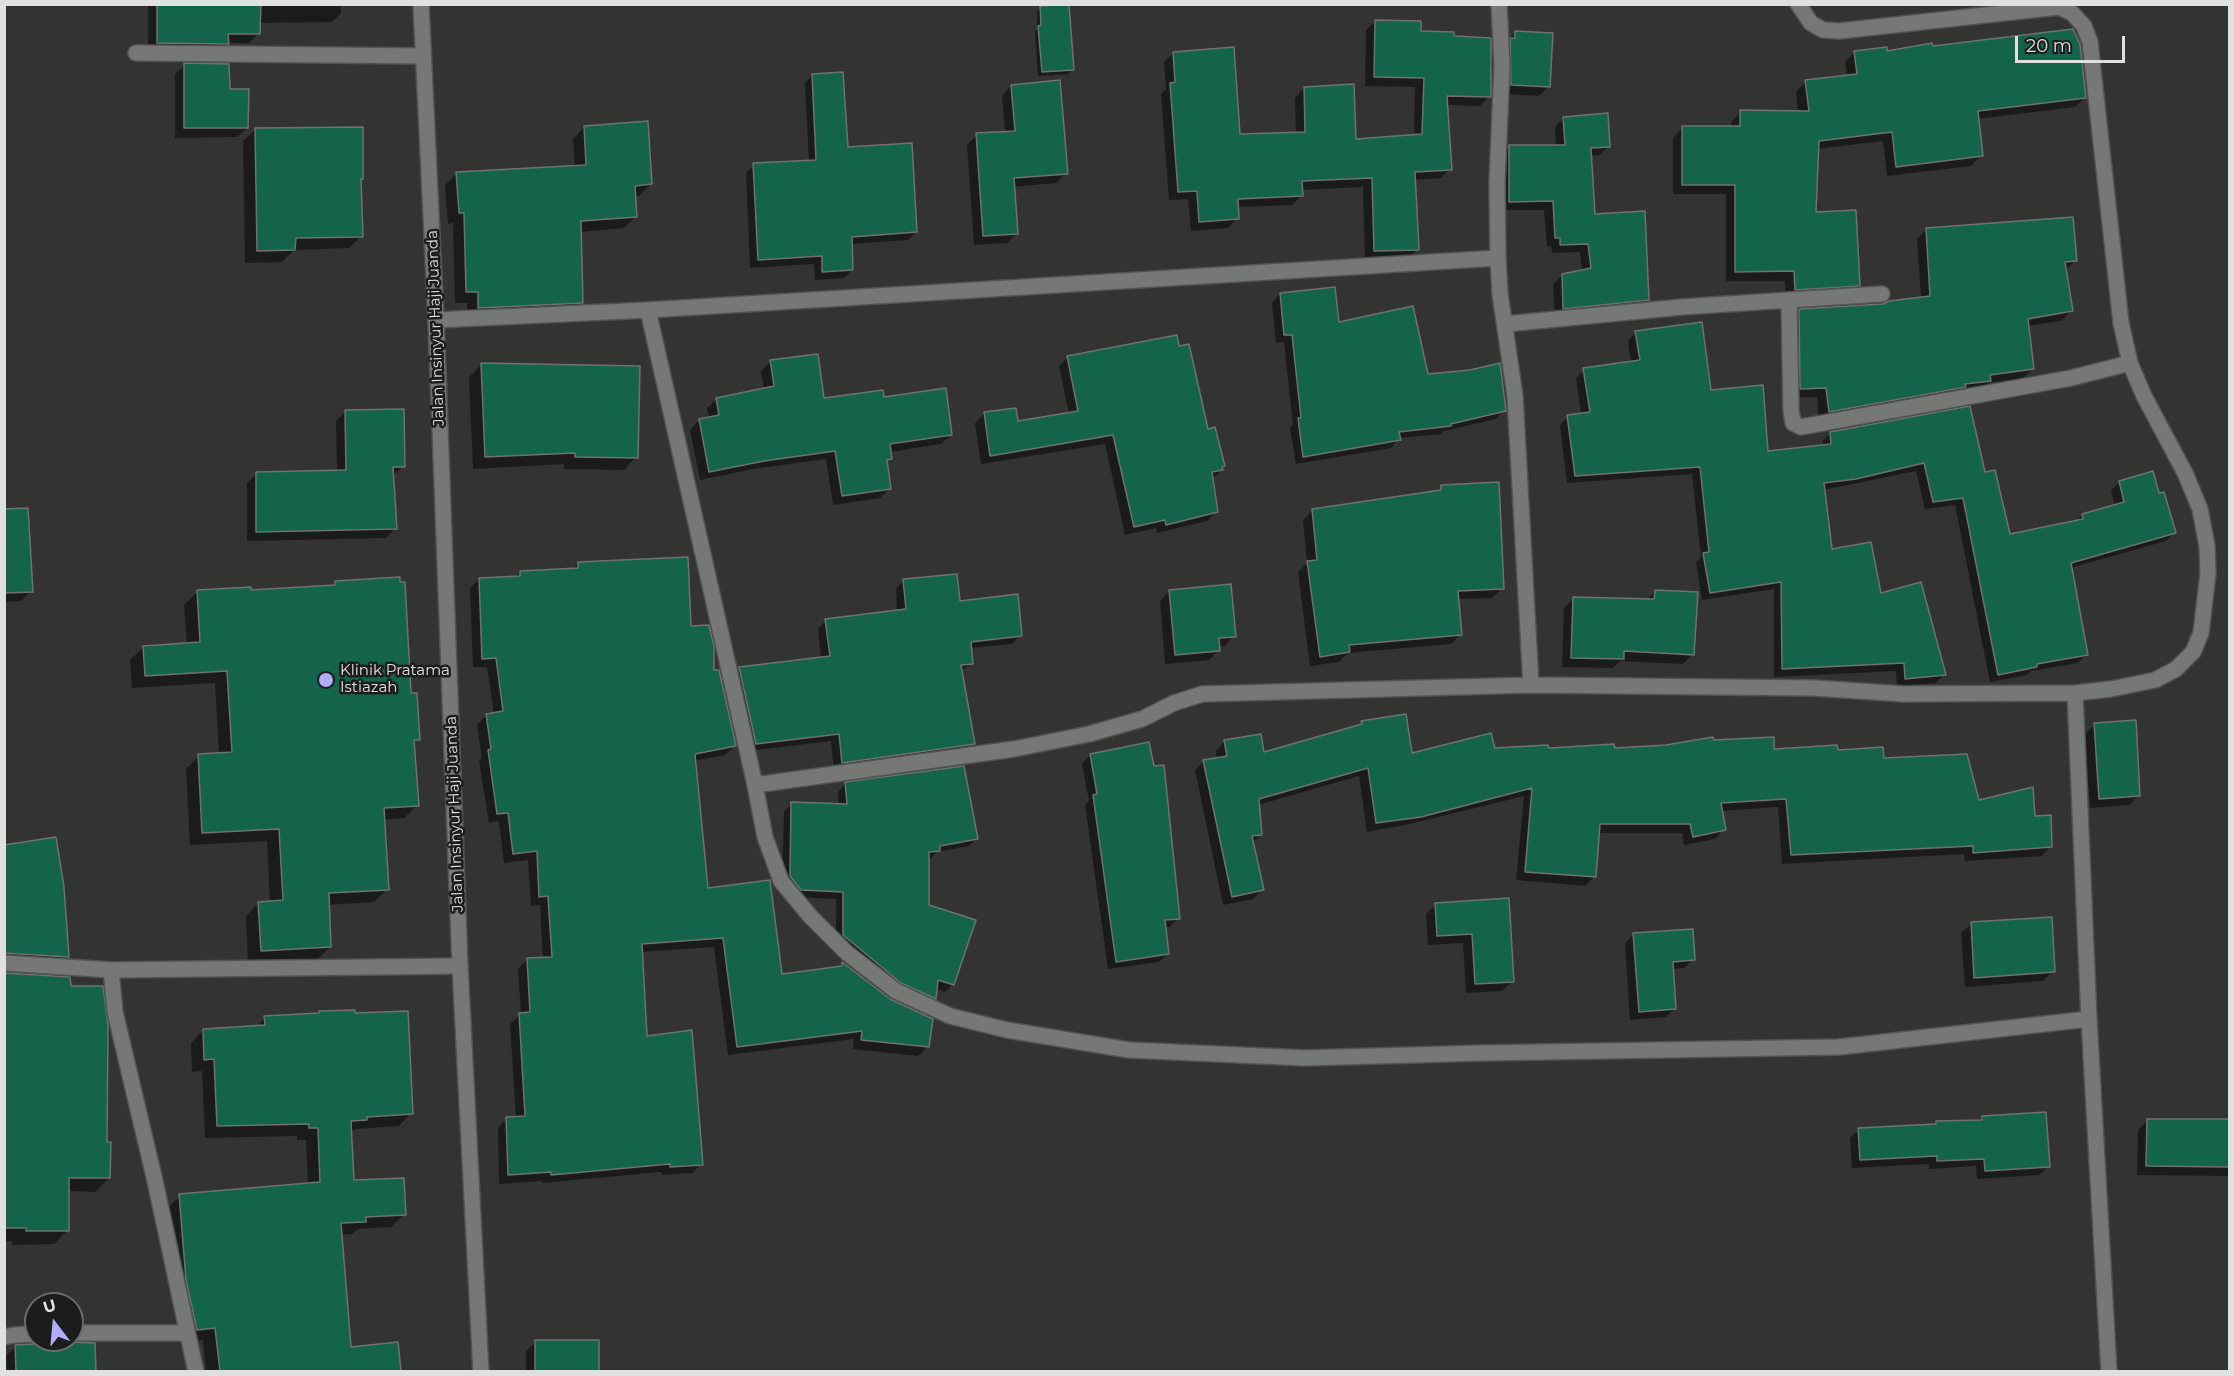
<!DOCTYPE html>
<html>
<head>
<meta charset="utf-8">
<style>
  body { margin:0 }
  #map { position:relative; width:2234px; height:1376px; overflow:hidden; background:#333432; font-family:Montserrat,sans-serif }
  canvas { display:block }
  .frame { position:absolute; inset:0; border:6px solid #dfe1df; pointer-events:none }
  .north { position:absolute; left:24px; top:1292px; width:60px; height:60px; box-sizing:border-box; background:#1b1c1b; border:2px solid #696b69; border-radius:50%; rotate:344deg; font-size:16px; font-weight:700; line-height:24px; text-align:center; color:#dfe1df }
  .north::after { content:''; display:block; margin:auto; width:21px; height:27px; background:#b2adfa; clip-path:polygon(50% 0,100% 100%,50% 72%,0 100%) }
  .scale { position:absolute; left:2015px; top:36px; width:110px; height:27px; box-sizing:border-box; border:3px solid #dfe1df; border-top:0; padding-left:8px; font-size:18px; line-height:21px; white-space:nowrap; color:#dfe1df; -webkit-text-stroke:4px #1b1c1b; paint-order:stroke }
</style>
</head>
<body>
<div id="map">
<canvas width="2234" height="1376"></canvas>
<div class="frame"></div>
<div class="north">U</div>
<div class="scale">20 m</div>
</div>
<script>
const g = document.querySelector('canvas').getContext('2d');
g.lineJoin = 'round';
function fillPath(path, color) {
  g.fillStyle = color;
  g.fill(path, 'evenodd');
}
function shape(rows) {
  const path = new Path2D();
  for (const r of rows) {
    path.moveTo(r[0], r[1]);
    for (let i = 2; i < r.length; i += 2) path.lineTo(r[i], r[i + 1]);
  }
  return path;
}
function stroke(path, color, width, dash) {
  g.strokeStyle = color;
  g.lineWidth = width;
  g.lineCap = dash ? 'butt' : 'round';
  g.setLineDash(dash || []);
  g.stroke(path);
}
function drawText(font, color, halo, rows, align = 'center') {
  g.font = font + ' Montserrat,sans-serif';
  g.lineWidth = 5;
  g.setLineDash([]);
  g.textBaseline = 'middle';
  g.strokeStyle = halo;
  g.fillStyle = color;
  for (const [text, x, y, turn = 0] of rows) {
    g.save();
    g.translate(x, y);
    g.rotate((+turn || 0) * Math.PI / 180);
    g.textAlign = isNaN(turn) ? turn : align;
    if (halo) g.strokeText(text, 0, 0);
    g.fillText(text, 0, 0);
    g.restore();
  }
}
fillPath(shape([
  [148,4,341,4,341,13,332,22,259,23,259,33,249,43,228,43,218,53,148,52],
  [1041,8,1072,69,1068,74,1038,76,1035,32,1037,29,1037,12],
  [1376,21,1419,32,1453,38,1489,96,1480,106,1446,105,1450,169,1441,178,1414,180,1418,249,1408,259,1365,260,1363,187,1301,190,1301,196,1292,205,1237,207,1237,218,1228,228,1191,231,1188,199,1169,200,1161,94,1166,89,1164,62,1174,53,1239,136,1296,134,1295,98,1304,88,1355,141,1414,137,1415,87,1365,86,1366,30],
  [1516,32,1549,86,1539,96,1502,94,1506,42],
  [1931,47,2085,98,2075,107,1977,119,1981,156,1971,166,1887,176,1883,141,1817,149,1814,214,1858,285,1848,295,1786,299,1785,281,1726,281,1726,194,1673,194,1673,138,1682,128,1731,128,1731,122,1741,112,1798,113,1796,92,1805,82,1847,76,1845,62,1855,52,1886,52],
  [185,65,247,128,237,137,175,138,175,74],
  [813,75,846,149,916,232,908,240,850,244,852,270,844,278,815,280,814,264,750,268,746,173,754,165,809,162,805,83],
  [1011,86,1066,173,1056,183,1013,187,1017,233,1007,243,974,245,967,145,977,135,1005,133,1002,96],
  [1564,118,1609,146,1600,155,1590,156,1593,216,1648,300,1639,309,1555,317,1553,284,1562,275,1582,271,1580,252,1552,253,1551,246,1547,246,1544,210,1501,210,1501,155,1510,146,1556,146,1555,127],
  [584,127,651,184,639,196,634,196,635,217,624,228,580,232,581,303,570,314,467,319,467,303,455,303,453,223,448,224,445,185,457,174,575,167,573,139],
  [256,129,362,179,360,181,361,236,349,248,294,250,282,262,245,263,243,141],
  [1927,229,2076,260,2066,270,2071,311,2061,321,2027,326,2033,369,2023,378,1987,383,1980,390,1819,421,1817,397,1791,398,1790,320,1800,311,1883,305,1921,298,1917,239],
  [1280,294,1337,324,1427,376,1470,372,1504,410,1496,419,1444,431,1441,434,1399,438,1391,448,1296,464,1290,428,1293,425,1284,342,1276,343,1272,303],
  [1636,332,1710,392,1767,452,1823,447,1823,441,1831,433,1984,473,2009,536,2075,522,2082,515,2115,506,2111,490,2120,482,2158,495,2174,533,2166,541,2070,568,2086,655,2078,663,2031,671,2027,675,1990,682,1955,505,1925,509,1916,471,1823,490,1831,551,1880,594,1944,675,1936,683,1897,686,1896,671,1774,677,1774,589,1702,600,1696,562,1701,557,1692,474,1567,483,1560,425,1568,417,1581,415,1576,378,1584,370,1631,363,1628,341],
  [1068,357,1207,431,1222,470,1213,478,1216,512,1207,521,1157,533,1156,528,1125,535,1105,444,981,464,975,423,984,414,1017,423,1069,414,1059,366],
  [771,361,823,400,882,399,951,435,941,444,890,452,891,458,886,463,890,488,880,498,833,505,826,459,753,469,700,480,690,430,699,420,709,418,707,408,717,399,764,389,761,371],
  [482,364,636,457,624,470,564,469,564,464,473,469,469,377],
  [346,411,403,467,392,476,395,528,386,538,247,541,247,483,256,474,337,472,336,421],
  [1442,486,1502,588,1492,598,1458,599,1461,634,1451,644,1348,653,1339,662,1310,666,1298,572,1307,563,1303,520,1313,510,1436,492],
  [4,541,31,591,21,601,4,602],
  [578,564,690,627,713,672,735,746,725,755,694,761,706,890,781,975,837,968,842,964,928,1046,918,1056,853,1049,854,1039,728,1055,714,947,641,952,646,1038,701,1164,692,1173,662,1175,661,1172,542,1183,542,1181,499,1184,498,1128,507,1119,516,1118,510,1024,521,1014,518,969,527,960,543,959,540,905,531,906,528,860,504,863,499,821,489,823,479,761,482,758,477,725,486,715,494,714,487,667,473,667,470,588,479,579,515,578,520,572,572,570],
  [904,580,958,603,1020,635,1012,644,970,648,972,663,960,672,974,743,965,751,834,771,831,741,748,751,731,677,739,669,821,659,818,629,826,620,897,612,896,589],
  [336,583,410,695,418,739,413,745,417,805,404,818,383,820,387,889,374,902,328,905,330,947,317,960,248,963,246,916,259,903,270,902,267,841,190,845,186,769,199,756,219,754,215,683,132,688,130,660,144,647,187,645,184,605,197,592,249,592,331,587],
  [1169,591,1234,636,1224,646,1218,646,1219,650,1209,660,1165,664,1160,601],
  [1655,591,1693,654,1683,664,1620,661,1613,668,1562,667,1564,608,1574,598,1647,600],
  [1362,722,1410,754,1494,750,1613,750,1713,742,1773,751,1836,751,1882,759,1978,801,2034,818,2051,846,2042,856,1965,861,1964,854,1782,864,1778,807,1721,811,1724,829,1715,839,1684,845,1682,833,1598,833,1594,877,1585,886,1516,880,1524,796,1410,824,1367,832,1359,776,1258,805,1261,835,1252,843,1262,890,1253,899,1223,905,1195,770,1204,761,1217,759,1216,750,1225,741,1263,754,1358,727],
  [2095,724,2139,795,2129,805,2090,808,2085,734],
  [1090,755,1178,918,1170,927,1164,927,1168,954,1159,962,1108,969,1085,805,1089,801,1082,764],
  [845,784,977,838,969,846,937,852,931,858,927,859,928,906,953,984,945,992,936,989,934,998,927,1005,836,943,836,899,793,897,782,884,784,811,792,804,839,805,838,792],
  [895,978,930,994,930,998,894,981],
  [4,847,62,888,67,957,53,971,4,968],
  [1507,900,1512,981,1502,991,1466,993,1463,943,1428,945,1426,914,1436,905],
  [1971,924,2053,971,2043,981,1965,987,1961,933],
  [1634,934,1693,960,1684,968,1672,969,1674,1009,1666,1017,1630,1020,1625,943],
  [4,974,106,1143,109,1178,95,1192,68,1191,68,1230,54,1244,12,1245,12,1241,4,1241],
  [265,1018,411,1113,399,1126,356,1129,350,1132,353,1182,404,1214,391,1227,358,1229,352,1234,340,1235,350,1349,397,1344,399,1372,206,1372,203,1340,184,1342,167,1209,180,1196,308,1185,306,1140,297,1140,297,1136,205,1138,202,1071,192,1072,191,1043,204,1030,256,1027],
  [1983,1118,2048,1166,2039,1175,1977,1179,1976,1166,1929,1169,1929,1164,1852,1168,1850,1138,1859,1130,1933,1126,1936,1123,1979,1121],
  [2148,1120,2230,1121,2230,1176,2137,1175,2138,1130],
  [536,1342,598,1342,597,1372,526,1372,526,1351],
  [94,1344,95,1372,7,1372,6,1356,16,1346]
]), '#0007');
const building = shape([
  [157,4,261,4,260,34,228,34,229,44,157,43,157,4],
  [1069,4,1074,70,1042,72,1038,26,1041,25,1040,6,1069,4],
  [1375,20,1421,21,1421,31,1454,32,1454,36,1491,38,1491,97,1447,96,1452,170,1415,172,1419,250,1374,251,1372,178,1302,181,1303,196,1238,199,1239,219,1199,222,1197,191,1178,192,1170,83,1175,82,1173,52,1234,47,1240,134,1305,132,1304,87,1354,84,1356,139,1422,134,1424,78,1374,77,1375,20],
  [2073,29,2080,44,2086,98,1978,111,1983,156,1896,167,1892,132,1819,141,1816,212,1856,210,1860,286,1795,290,1794,271,1735,272,1735,185,1682,185,1682,126,1740,126,1740,110,1809,111,1805,80,1857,74,1854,51,1887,47,1887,51,1932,43,1933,46,2073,29],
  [1515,31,1553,33,1550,87,1511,85,1510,38,1515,38,1515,31],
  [184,63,229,64,230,89,249,89,248,128,184,128,184,63],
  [843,72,848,147,912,143,917,232,852,237,853,270,822,272,822,256,758,260,753,163,816,160,812,74,843,72],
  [1060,80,1068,174,1014,178,1018,234,983,236,976,133,1015,131,1011,85,1060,80],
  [1608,113,1610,147,1591,148,1595,214,1645,211,1649,300,1563,309,1562,274,1591,268,1588,244,1560,245,1560,238,1555,238,1553,201,1509,202,1509,145,1565,145,1563,117,1608,113],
  [648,121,652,184,635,186,637,217,581,221,583,303,478,308,478,292,466,292,464,213,459,213,456,172,586,165,584,126,648,121],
  [363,127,363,179,361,179,363,237,296,238,295,250,257,251,255,128,363,127],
  [2073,217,2077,261,2065,262,2073,311,2028,319,2034,369,1990,375,1991,381,1965,384,1966,387,1829,412,1826,388,1800,389,1799,309,1883,304,1889,301,1930,296,1926,228,2073,217],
  [1335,287,1339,322,1413,306,1428,374,1470,370,1500,363,1506,411,1451,424,1451,426,1399,432,1401,440,1303,457,1298,418,1301,418,1292,335,1284,335,1280,293,1335,287],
  [1702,322,1711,390,1763,385,1768,451,1831,444,1830,432,1970,406,1985,472,1995,470,2010,534,2083,519,2082,514,2124,502,2119,481,2153,471,2159,493,2164,492,2176,533,2071,563,2088,655,2037,664,2037,667,1998,675,1963,498,1933,502,1924,463,1856,479,1824,483,1832,549,1871,542,1881,593,1921,582,1946,675,1905,679,1904,663,1782,669,1781,582,1710,593,1703,553,1709,552,1700,467,1575,476,1567,415,1590,412,1583,368,1640,360,1635,331,1702,322],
  [1177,335,1179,346,1189,344,1208,429,1215,427,1225,466,1222,467,1223,470,1212,472,1218,512,1166,525,1165,520,1134,527,1113,435,990,456,984,412,1016,408,1018,421,1078,411,1067,356,1177,335],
  [818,354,824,398,883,390,884,397,946,388,952,435,890,444,892,459,887,460,891,489,842,496,835,451,764,461,709,472,699,419,719,415,716,398,774,386,770,360,818,354],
  [481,363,640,366,638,458,575,457,575,453,485,457,481,363],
  [404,409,405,467,393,467,397,529,256,532,256,472,346,470,345,410,404,409],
  [1499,482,1504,589,1458,591,1462,635,1349,645,1350,652,1320,657,1307,561,1317,560,1312,509,1441,490,1441,485,1499,482],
  [28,508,33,592,4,593,4,509,28,508],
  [688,557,691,626,709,625,714,646,714,670,719,670,736,746,695,754,708,888,770,880,782,974,842,966,842,962,890,999,933,1019,929,1047,861,1040,862,1031,737,1047,723,938,642,944,647,1036,692,1030,703,1165,670,1167,670,1164,551,1175,551,1172,508,1175,506,1117,525,1116,519,1013,530,1012,527,958,552,957,548,896,539,897,537,851,513,854,508,813,497,814,488,750,491,749,486,714,503,711,496,658,482,659,479,578,520,576,520,571,578,568,578,562,688,557],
  [957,574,960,601,1018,594,1022,636,971,642,973,664,961,665,975,744,842,763,839,734,756,744,739,667,830,656,825,619,906,609,903,579,957,574],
  [400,577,400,582,405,582,411,693,417,693,420,740,414,740,419,806,384,808,389,890,329,893,331,947,261,951,258,902,283,900,279,829,202,833,198,754,232,752,227,671,145,676,143,646,200,642,197,590,251,587,251,590,335,585,335,581,400,577],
  [1231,584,1236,637,1219,638,1220,651,1175,655,1169,590,1231,584],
  [1655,590,1698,592,1694,655,1624,651,1624,659,1571,658,1573,597,1654,599,1655,590],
  [1406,714,1412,753,1491,733,1495,748,1548,745,1549,748,1614,744,1615,748,1666,745,1713,737,1714,740,1774,737,1774,749,1837,745,1838,750,1883,747,1884,758,1967,754,1979,800,2033,787,2035,816,2051,815,2052,847,1973,853,1973,846,1791,855,1786,799,1721,803,1726,830,1693,837,1690,824,1600,824,1596,877,1525,872,1532,788,1421,817,1376,823,1368,768,1259,799,1262,835,1252,836,1264,890,1232,897,1203,760,1227,756,1224,740,1261,734,1264,752,1362,724,1361,721,1406,714],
  [2136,720,2140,796,2099,799,2094,723,2136,720],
  [1149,742,1154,766,1164,765,1180,919,1165,920,1169,954,1116,962,1093,795,1097,794,1090,754,1149,742],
  [964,766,978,839,940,846,940,851,929,852,929,905,976,920,954,985,938,980,936,999,901,983,843,935,843,892,801,890,790,876,791,802,847,804,845,782,964,766],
  [56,837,64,887,69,957,4,953,4,845,56,837],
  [1509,898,1514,982,1475,984,1472,934,1437,936,1435,903,1509,898],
  [2052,917,2055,972,1974,978,1971,922,2052,917],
  [1693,929,1695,960,1673,962,1676,1009,1639,1012,1633,933,1693,929],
  [4,973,70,977,71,986,103,986,108,1026,107,1142,111,1142,110,1178,69,1178,69,1231,26,1231,26,1228,4,1228,4,973],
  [355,1010,355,1013,408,1011,413,1114,367,1117,367,1120,351,1121,354,1180,404,1178,406,1215,366,1217,366,1222,341,1223,351,1347,398,1342,401,1371,220,1371,215,1328,197,1330,186,1280,179,1194,320,1182,318,1128,309,1128,309,1124,217,1126,214,1059,204,1060,203,1029,265,1025,264,1016,319,1013,319,1011,355,1010],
  [2046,1112,2050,1167,1985,1171,1984,1159,1937,1161,1937,1156,1860,1160,1858,1128,1936,1124,1936,1121,1982,1120,1982,1116,2046,1112],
  [2147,1119,2229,1119,2229,1167,2146,1166,2147,1119],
  [535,1340,599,1340,599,1371,535,1371,535,1340],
  [69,1342,95,1343,96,1371,16,1371,15,1345,69,1342]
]);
fillPath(building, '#14644c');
stroke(building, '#6e7270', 1.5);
const service = shape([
  [1789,300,1882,294]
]);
const minor = shape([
  [1499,4,1502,65,1497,182,1498,258,1500,294,1515,396,1531,685,1814,688,1904,694,2075,693,2111,689,2155,680,2176,669,2193,652,2201,633,2208,573,2207,546,2200,509,2185,473,2144,396,2130,363,2121,323,2090,42,2084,26,2072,13,2059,7,1839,31,1823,30,1811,23,1798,4],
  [136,53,423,56],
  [648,310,755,785,1014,749,1089,734,1142,719,1174,703,1202,694,1531,685],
  [436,320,648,310,1498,258],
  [1505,324,1682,307,1789,300,1791,410,1793,423,1801,427,2071,378,2130,363],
  [2075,693,2089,1019,2109,1372],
  [755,785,765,837,781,881,810,916,847,953,896,991,950,1016,1007,1030,1129,1050,1305,1058,1482,1053,1839,1047,2089,1019],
  [4,963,111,970,460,966],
  [111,970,115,1012,155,1181,196,1372],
  [72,1333,186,1333],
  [4,1337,14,1335,36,1334]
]);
const secondary = shape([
  [421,4,436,320,460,966,481,1372]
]);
stroke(service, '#515351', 18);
stroke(minor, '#515351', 18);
stroke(secondary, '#515351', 18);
stroke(service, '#767876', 15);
stroke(minor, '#767876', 15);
stroke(secondary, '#767876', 15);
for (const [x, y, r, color] of [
  [326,680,8,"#b2adfa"]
]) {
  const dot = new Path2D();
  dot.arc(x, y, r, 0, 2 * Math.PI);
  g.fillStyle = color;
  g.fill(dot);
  stroke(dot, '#1b1c1b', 2);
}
drawText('15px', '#dfe1df', '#1b1c1b', [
  ["Jalan Insinyur Haji Juanda",436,328,-92],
  ["Jalan Insinyur Haji Juanda",455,814,-92]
]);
drawText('15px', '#dfe1df', '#1b1c1b', [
  ["Klinik Pratama",340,671],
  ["Istiazah",340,688]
], 'left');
</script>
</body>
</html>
